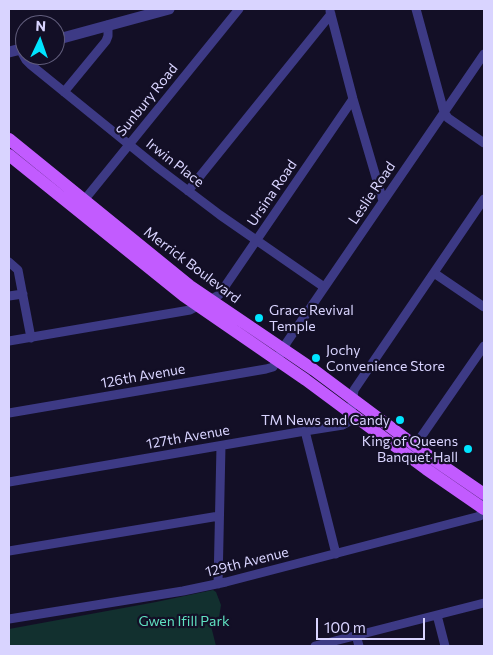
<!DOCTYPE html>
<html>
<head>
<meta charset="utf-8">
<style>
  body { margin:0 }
  #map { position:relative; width:493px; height:655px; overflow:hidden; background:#130f26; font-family:Commissioner,sans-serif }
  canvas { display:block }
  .frame { position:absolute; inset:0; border:10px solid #d9d4ff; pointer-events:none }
  .north { position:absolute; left:15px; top:15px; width:50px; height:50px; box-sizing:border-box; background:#130f26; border:1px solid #625e7d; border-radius:50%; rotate:3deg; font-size:14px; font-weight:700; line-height:20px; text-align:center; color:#d9d4ff }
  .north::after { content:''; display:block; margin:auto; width:18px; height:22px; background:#00e5ff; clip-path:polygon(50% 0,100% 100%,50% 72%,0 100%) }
  .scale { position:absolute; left:316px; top:618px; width:109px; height:22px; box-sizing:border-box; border:2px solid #d9d4ff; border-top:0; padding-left:6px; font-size:15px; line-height:18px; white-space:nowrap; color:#d9d4ff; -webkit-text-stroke:4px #130f26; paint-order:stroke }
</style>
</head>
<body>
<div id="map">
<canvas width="493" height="655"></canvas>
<div class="frame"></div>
<div class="north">N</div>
<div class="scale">100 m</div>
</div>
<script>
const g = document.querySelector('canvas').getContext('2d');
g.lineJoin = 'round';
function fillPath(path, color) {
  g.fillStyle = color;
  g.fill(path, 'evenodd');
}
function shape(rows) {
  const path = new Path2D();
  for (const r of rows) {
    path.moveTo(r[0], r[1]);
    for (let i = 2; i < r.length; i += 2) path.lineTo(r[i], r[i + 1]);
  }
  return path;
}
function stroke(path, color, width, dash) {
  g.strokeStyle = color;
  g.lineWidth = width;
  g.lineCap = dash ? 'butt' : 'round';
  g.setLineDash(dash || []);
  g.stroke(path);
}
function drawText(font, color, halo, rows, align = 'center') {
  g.font = font + ' Commissioner,sans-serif';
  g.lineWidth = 4.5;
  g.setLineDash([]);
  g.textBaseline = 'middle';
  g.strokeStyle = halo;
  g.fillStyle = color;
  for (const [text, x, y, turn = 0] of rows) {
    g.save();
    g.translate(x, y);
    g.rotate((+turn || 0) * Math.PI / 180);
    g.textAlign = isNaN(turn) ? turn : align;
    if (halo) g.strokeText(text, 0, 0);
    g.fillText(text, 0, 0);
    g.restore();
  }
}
fillPath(shape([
  [213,590,216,592,221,605,218,624,211,626,216,646,9,646,9,629,156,602]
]), '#12302f');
stroke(shape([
  [416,9,444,112,448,118,484,143],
  [330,11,353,99,383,201],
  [20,49,26,60,31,65,158,168,220,215,324,287],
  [64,92,106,41,108,36,108,25],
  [188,191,331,14],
  [81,204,239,9],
  [9,262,18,270,31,338],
  [434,273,484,307],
  [9,296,23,294],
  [9,341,190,310,219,295,353,99],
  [9,413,266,369,273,367,287,342,484,54],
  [305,431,336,554],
  [412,450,484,346],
  [9,482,305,431,343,425,348,422,351,413,354,390,484,199],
  [9,551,219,516],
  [218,584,221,446],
  [437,615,445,646],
  [9,619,183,591,226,582,480,516,484,503],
  [356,635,359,646],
  [315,646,484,603]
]), '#3d3a85', 9);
stroke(shape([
  [55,40,169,9],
  [9,52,25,48]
]), '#3d3a85', 11);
stroke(shape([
  [9,139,190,286,314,370,433,459,484,494],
  [9,155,184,296,306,380,426,469,484,509]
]), '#c25bff', 12);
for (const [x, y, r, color] of [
  [259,318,5,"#00e5ff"],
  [316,358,5,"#00e5ff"],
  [400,420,5,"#00e5ff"],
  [468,449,5,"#00e5ff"]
]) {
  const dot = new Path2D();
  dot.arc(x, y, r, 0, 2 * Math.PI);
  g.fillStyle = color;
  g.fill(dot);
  stroke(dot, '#130f26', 2);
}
drawText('14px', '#d9d4ff', '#130f26', [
  ["Sunbury Road",147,100,-51],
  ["Irwin Place",175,163,38],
  ["Ursina Road",272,193,-56],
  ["Leslie Road",372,193,-56],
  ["Merrick Boulevard",192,265,37],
  ["126th Avenue",143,376,-10],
  ["127th Avenue",188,437,-10],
  ["129th Avenue",247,562,-14]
]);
drawText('14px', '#d9d4ff', '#130f26', [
  ["Grace Revival",269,310],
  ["Temple",269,326],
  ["Jochy",326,350],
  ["Convenience Store",326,366],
  ["TM News and Candy",390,420,"right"],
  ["King of Queens",458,441,"right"],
  ["Banquet Hall",458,457,"right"]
], 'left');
drawText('14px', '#5fe0c0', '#130f26', [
  ["Gwen Ifill Park",184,621]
]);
</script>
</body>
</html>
